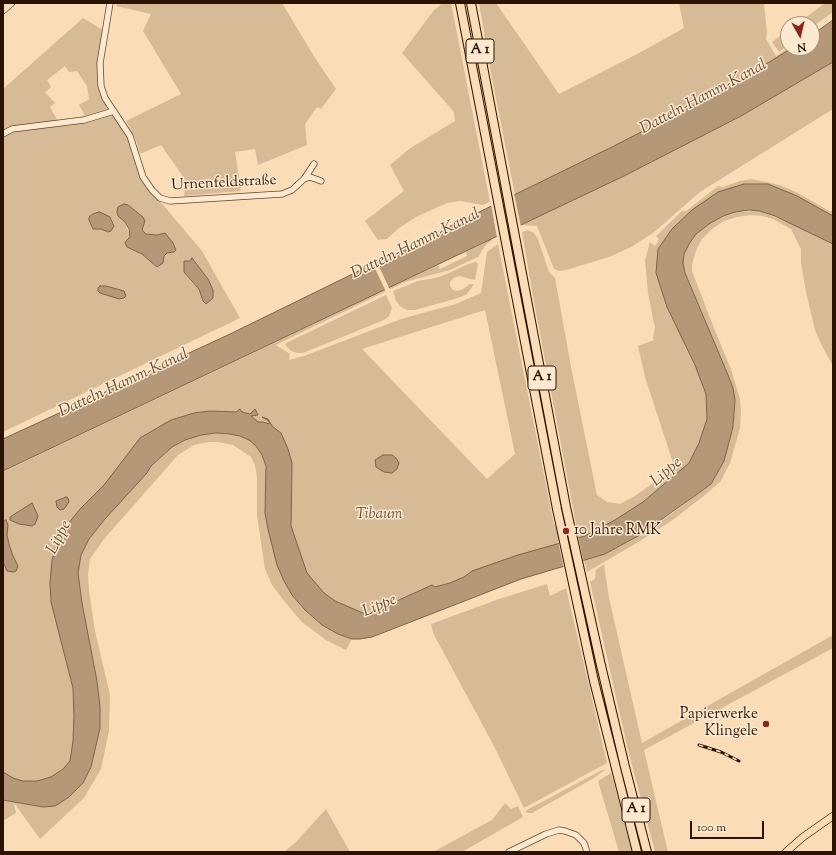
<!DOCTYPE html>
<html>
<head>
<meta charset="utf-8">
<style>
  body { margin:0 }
  #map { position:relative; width:836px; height:855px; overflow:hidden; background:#faddb6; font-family:"Sorts Mill Goudy",serif }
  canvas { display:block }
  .frame { position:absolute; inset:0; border:4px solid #2b1301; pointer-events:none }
  .north { position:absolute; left:780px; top:16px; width:40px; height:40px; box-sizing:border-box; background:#fce9d0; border:1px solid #a8937d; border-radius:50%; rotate:172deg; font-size:11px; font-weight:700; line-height:16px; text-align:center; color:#2b1301 }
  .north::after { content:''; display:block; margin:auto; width:14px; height:18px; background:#8f2418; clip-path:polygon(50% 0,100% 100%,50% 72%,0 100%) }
  .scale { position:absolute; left:690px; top:821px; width:74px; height:18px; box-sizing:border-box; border:2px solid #2b1301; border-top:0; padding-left:5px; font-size:12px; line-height:14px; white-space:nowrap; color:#2b1301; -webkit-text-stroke:3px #fce9d0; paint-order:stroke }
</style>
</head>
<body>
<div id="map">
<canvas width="836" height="855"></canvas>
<div class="frame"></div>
<div class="north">N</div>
<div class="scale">100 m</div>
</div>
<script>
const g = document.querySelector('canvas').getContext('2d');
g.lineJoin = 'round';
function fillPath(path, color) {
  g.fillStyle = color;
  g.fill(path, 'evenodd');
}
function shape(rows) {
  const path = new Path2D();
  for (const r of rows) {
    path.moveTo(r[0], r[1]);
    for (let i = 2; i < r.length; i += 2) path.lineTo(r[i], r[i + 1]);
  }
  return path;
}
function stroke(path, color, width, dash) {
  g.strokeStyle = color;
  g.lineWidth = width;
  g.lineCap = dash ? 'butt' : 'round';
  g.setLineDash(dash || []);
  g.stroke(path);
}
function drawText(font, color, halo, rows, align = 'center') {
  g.font = font + ' "Sorts Mill Goudy",serif';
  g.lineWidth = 3;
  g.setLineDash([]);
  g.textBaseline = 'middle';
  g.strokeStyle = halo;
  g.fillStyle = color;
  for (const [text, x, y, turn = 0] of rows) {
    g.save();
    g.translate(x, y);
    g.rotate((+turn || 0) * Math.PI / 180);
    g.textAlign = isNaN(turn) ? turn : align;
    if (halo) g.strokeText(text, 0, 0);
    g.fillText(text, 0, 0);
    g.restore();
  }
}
fillPath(shape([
  [117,3,282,3,315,58,336,89,321,109,317,107,305,124,307,145,258,165,255,149,235,152,241,191,184,196,186,181,161,145,140,154,136,140,126,121,181,94,143,31,151,14,116,6],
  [443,3,451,3,490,202,483,205,460,201,447,203,416,217,399,228,387,239,378,240,365,221,404,191,390,165,409,149,455,121,454,112,402,53,434,10],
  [479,3,496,3,559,94,639,53,684,28,679,3,764,3,767,32,766,39,776,56,788,48,792,48,729,87,612,147,515,195,492,78],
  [825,3,833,3,833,12,812,27,812,24,797,24],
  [83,18,103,30,97,83,108,111,84,119,84,114,79,105,89,99,87,86,77,71,69,72,65,66,47,80,51,87,45,92,55,103,50,107,59,123,3,132,3,89],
  [788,30,788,45,779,52,772,42],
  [833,62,833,109,700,192,653,233,631,247,609,257,566,270,559,271,554,269,537,226,521,225,624,176,741,116],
  [112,114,123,126,133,146,142,182,164,206,202,251,240,318,3,432,3,137,13,131,19,130,74,125],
  [128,205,143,217,145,221,142,230,146,234,157,235,174,252,167,253,157,267,142,254,127,247,130,237,125,222],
  [93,214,110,217,114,224,112,229,108,232,101,229,93,229,89,220,89,217],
  [184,261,190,261,202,271,208,279,213,290,213,298,203,300,199,289,184,272],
  [752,179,780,185,798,193,831,212,833,207,833,366,820,342,815,330,806,292,801,263,801,249,791,229,773,219,763,216,750,215,737,217,724,221,712,229,702,239,697,248,692,264,692,271,714,328,732,372,740,399,741,413,740,428,730,463,720,482,705,495,674,519,640,541,587,572,584,561,605,554,621,546,638,536,670,515,711,484,724,461,733,427,735,400,733,388,685,273,683,263,684,254,689,244,696,234,709,224,723,216,735,212,760,211,787,222,741,198,677,242,722,421,656,510,371,625,311,599,263,437,186,428,75,538,85,687,71,779,3,787,3,472,438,265,440,269,467,256,466,252,491,239,492,240,486,245,478,257,450,270,405,282,276,345,290,354,289,360,304,356,401,319,456,304,481,293,487,252,498,244,554,525,555,525,558,535,577,529,532,291,522,232,528,230,534,233,538,239,549,272,555,278,572,372,597,495,607,502,620,504,635,496,666,474,675,469,645,377,638,346,654,340,653,338,655,327,653,319,648,293,645,260,650,242,655,246,659,239,656,236,682,211,686,211,718,186,723,187,740,181],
  [485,310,515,454,487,479,362,349],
  [476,262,478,264,475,280,459,276,454,278,450,282,450,286,453,290,458,291,463,289,470,284,474,284,467,294,458,298,415,310,407,310,401,307,396,301,393,291,418,281,435,278,447,274,468,264],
  [386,295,392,308,389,316,384,320,303,353,297,353,291,351,285,345,286,343],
  [216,433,240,436,249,440,256,446,262,455,266,466,268,529,284,581,292,595,305,610,322,625,338,634,352,639,346,650,326,640,302,622,284,601,272,585,265,569,257,516,257,478,255,465,251,457,233,445,218,442,208,442,194,445,178,455,104,539,90,559,88,574,89,591,95,631,110,695,109,731,101,769,84,798,40,839,14,803,16,813,3,821,3,800,43,807,55,806,91,767,100,728,100,707,97,681,82,603,78,573,81,555,89,539,105,519,147,473,151,466,172,447,185,440,201,435],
  [604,564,609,598,642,743,833,635,833,648,644,750,668,852,655,852,628,750,590,582,595,579,596,570],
  [547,584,550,596,566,588,607,763,524,808,494,746,433,633,431,624,499,599],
  [602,770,605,770,594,778,532,813,527,813,525,811],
  [611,773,614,783,632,852,619,852,598,781],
  [505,803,511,809,518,806,523,817,462,852,433,852,492,820],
  [326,809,350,852,284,852,296,842]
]), '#d7bb97');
const water = shape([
  [833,20,833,62,741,116,624,176,3,471,3,439,228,335,612,147,729,87,792,48,812,48,812,35,833,20],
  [744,184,768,184,797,196,833,216,833,244,775,216,760,211,749,210,735,212,723,216,709,224,696,234,689,244,684,254,683,263,685,273,728,375,733,388,735,400,733,427,724,461,711,484,703,490,638,536,605,554,585,560,521,579,372,637,360,639,352,639,338,634,322,625,305,610,292,595,284,581,277,565,268,529,265,513,266,466,262,455,256,446,249,440,240,436,229,434,216,433,201,435,185,440,172,447,151,466,147,473,105,519,89,539,81,555,78,573,82,603,97,681,100,707,100,728,91,767,83,783,69,797,55,806,43,807,3,800,3,772,13,778,23,781,37,781,51,777,63,769,70,761,73,741,74,716,73,688,51,602,50,583,52,560,58,539,67,525,81,508,104,485,140,438,171,420,194,413,210,411,236,412,240,409,242,412,250,414,255,409,258,415,251,416,258,422,263,422,269,424,269,421,262,417,268,419,272,426,281,433,288,449,292,463,291,526,307,573,324,593,335,601,363,613,374,613,387,608,399,600,432,585,435,587,450,583,464,577,472,571,518,555,585,536,615,520,643,502,689,463,699,443,707,419,706,394,695,365,667,307,656,273,658,249,672,229,692,210,718,192,744,184],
  [124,204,128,205,143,217,145,221,142,230,146,234,157,235,165,233,173,243,176,250,174,252,167,253,164,256,163,263,157,267,142,254,127,247,125,243,126,241,130,237,129,229,125,222,118,216,117,212,118,207,124,204],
  [99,212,102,213,110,217,114,226,111,231,108,232,101,229,93,229,89,220,89,217,93,214,99,212],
  [192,258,208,279,213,290,213,298,206,304,203,301,199,289,184,272,184,261,190,261,192,258],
  [100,286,106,286,124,291,126,296,124,298,119,299,100,293,98,291,98,288,100,286],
  [383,455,392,455,396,458,399,463,397,469,392,473,384,472,376,467,375,460,383,455],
  [66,497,68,498,69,502,64,509,60,510,57,507,56,501,66,497],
  [32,503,38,516,35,524,32,526,19,524,10,520,10,517,32,503],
  [6,520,8,525,7,535,9,544,13,556,18,566,16,571,14,572,7,571,3,562,3,522,6,520]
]);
fillPath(water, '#b49878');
stroke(water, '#7d6348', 1);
fillPath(shape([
  [514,193,521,227,497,238,491,204],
  [376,260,390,290,386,292,372,262],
  [578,536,584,563,564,569,558,541]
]), '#faddb6');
const minor = shape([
  [110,3,100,63,101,86,105,98,130,136,143,177,152,190,160,198,170,201,282,194,292,190,304,179,310,177,321,181],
  [3,134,12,129,84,120,114,111],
  [304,179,314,164],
  [509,852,546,834,559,830,565,831,576,835,584,843,587,852]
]);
const major = shape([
  [3,10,11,3],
  [786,852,803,837,833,816]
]);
const highway = shape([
  [460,3,557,509,594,681,637,852],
  [471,3,566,507,600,661,625,767,647,852]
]);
stroke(minor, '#5f462e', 7);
stroke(major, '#2b1301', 8);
stroke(highway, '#2b1301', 10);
stroke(minor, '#fce9d0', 5.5);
stroke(major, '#faddb6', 7);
stroke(highway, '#faddb6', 8);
const rail = shape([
  [699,745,721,752,739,761]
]);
stroke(rail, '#2b1301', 3);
stroke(rail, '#fce9d0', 1.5, [4.5]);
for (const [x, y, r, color] of [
  [566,531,4,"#8f2418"],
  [766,724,4,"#8f2418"]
]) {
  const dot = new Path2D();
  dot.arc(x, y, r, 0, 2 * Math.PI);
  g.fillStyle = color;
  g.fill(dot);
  stroke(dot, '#fce9d0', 1.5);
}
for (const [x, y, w] of [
  [480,51,28],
  [542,378,28],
  [636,810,28]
]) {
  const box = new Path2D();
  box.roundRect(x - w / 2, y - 12, w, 24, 3);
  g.fillStyle = '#fce9d0';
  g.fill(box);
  stroke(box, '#2b1301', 1);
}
drawText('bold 14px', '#2b1301', null, [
  ["A 1",480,51],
  ["A 1",542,378],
  ["A 1",636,810]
]);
drawText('15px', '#2b1301', '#fce9d0', [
  ["Urnenfeldstraße",224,184,-3]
]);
drawText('italic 15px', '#674e36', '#fce9d0', [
  ["Tibaum",379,515]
]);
drawText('15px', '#2b1301', '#fce9d0', [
  ["10 Jahre RMK",574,531],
  ["Papierwerke",758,715,"right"],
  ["Klingele",758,732,"right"]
], 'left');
drawText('italic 16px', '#624831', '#fce9d0', [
  ["Datteln-Hamm-Kanal",704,98,-28],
  ["Datteln-Hamm-Kanal",416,245,-26],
  ["Datteln-Hamm-Kanal",124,384,-25],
  ["Lippe",667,473,-41],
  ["Lippe",60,538,-63],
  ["Lippe",380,607,-23]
]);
</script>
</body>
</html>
